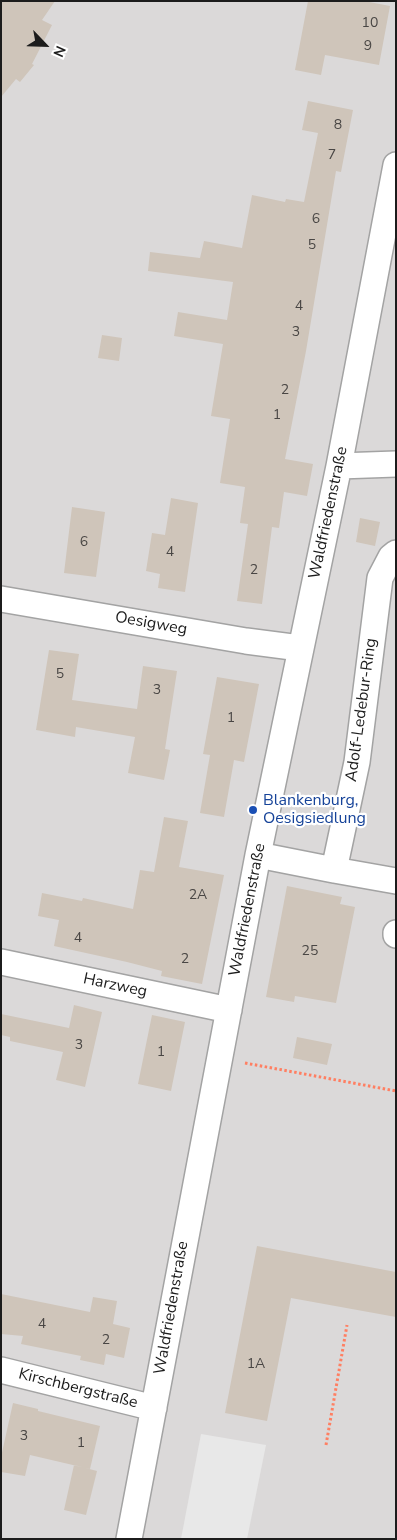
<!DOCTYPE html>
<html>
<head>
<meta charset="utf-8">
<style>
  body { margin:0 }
  #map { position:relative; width:397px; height:1540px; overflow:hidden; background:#efebe1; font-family:"Nunito Sans",sans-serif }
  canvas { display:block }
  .frame { position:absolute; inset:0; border:2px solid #1c1c1c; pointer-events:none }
  .north { position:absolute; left:20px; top:20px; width:50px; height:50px; -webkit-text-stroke:4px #fff; paint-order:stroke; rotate:114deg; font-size:14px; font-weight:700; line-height:20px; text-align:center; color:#1c1c1c }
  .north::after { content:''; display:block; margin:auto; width:18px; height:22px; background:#1c1c1c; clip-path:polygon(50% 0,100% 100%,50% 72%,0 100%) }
</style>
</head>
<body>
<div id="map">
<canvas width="397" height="1540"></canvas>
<div class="frame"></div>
<div class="north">N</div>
</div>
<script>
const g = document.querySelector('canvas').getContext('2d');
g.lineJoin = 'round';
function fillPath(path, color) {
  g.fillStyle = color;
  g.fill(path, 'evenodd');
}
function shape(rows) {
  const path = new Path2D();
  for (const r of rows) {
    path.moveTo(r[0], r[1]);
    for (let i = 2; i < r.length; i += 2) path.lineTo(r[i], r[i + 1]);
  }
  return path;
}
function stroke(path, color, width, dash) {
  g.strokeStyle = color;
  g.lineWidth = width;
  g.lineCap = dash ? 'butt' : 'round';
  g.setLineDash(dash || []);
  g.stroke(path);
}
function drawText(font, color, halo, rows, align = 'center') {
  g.font = font + ' "Nunito Sans",sans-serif';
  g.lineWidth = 4.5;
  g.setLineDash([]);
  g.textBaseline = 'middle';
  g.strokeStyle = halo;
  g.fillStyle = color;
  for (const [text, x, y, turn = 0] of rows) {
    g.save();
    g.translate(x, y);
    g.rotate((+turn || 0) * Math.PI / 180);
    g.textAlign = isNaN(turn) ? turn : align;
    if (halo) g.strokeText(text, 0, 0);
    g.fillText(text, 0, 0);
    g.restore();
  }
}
fillPath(shape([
  [1,1,396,1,396,1539,1,1539]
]), '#dbd9d9');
fillPath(shape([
  [201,1434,266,1445,247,1539,181,1539]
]), '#e8e8e8');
fillPath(shape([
  [1,1,55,1,42,20,52,25,32,64,34,65,20,82,16,79,1,97],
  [308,1,364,1,390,6,379,65,325,55,321,75,295,70],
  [308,101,353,110,341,172,336,171,306,351,285,459,313,464,307,496,284,492,279,528,272,527,262,604,237,601,248,524,240,523,245,487,220,483,230,419,211,416,223,344,174,336,178,312,227,320,233,282,148,271,150,252,200,258,204,241,242,248,252,195,285,202,286,199,304,202,318,133,302,130],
  [102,335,122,338,119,361,98,358],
  [171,498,198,503,185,592,158,588,160,574,146,571,152,533,165,535],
  [72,507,105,512,96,577,64,573],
  [360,518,380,522,375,546,356,542],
  [49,650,79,654,72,700,137,709,143,666,177,671,165,749,170,750,164,780,128,773,135,737,76,727,75,737,36,730],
  [217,677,259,684,244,762,234,760,224,817,200,813,210,755,203,754],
  [164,817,188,821,179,867,224,875,202,984,161,976,162,971,127,962,54,946,59,920,38,916,42,893,82,901,83,898,133,909,140,870,154,872],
  [287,886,342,897,340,904,355,907,336,1003,295,996,294,1002,266,997],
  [74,1005,102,1012,85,1087,56,1080,63,1052,10,1041,10,1037,1,1035,1,1014,69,1028],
  [152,1015,185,1022,171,1091,138,1084],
  [297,1037,332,1044,327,1065,293,1058],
  [257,1246,396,1272,396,1317,291,1298,267,1421,225,1413],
  [1,1294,90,1312,93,1297,117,1301,113,1324,130,1328,124,1358,106,1354,104,1365,80,1360,81,1356,21,1344,23,1336,1,1334],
  [13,1403,38,1409,38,1411,100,1426,90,1469,30,1455,25,1476,1,1472,1,1457],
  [74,1465,97,1471,86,1515,64,1510]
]), '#cfc5ba');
const street = shape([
  [339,466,396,464],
  [1,599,246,641,300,648],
  [258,855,334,870,357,762,380,578,391,557,396,553],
  [334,870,396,881],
  [396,933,396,935],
  [1,962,229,1010],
  [1,1370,154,1408],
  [129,1539,258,855,339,466,396,165]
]);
stroke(street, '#a3a3a3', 28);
stroke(shape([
  [245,1063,396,1091],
  [326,1445,347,1325]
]), '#ff7f62', 3, [2.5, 2.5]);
stroke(street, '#fff', 25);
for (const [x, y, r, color] of [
  [253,810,5,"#1a4fb4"]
]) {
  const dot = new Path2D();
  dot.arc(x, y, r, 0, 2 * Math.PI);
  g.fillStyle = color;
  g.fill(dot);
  stroke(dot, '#fff', 2);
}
drawText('14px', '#494644', null, [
  ["10",370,24],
  ["9",368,47],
  ["8",338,126],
  ["7",332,156],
  ["6",316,220],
  ["5",312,246],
  ["4",299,307],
  ["3",296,333],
  ["2",285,391],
  ["1",277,416],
  ["6",84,543],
  ["4",170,553],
  ["2",254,571],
  ["5",60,675],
  ["3",157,691],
  ["1",231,719],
  ["2A",198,896],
  ["4",78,939],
  ["25",310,952],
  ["2",185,960],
  ["3",79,1046],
  ["1",161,1053],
  ["4",42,1325],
  ["2",106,1341],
  ["1A",256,1365],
  ["3",24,1437],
  ["1",81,1444]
]);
drawText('16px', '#1c1c1c', '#fff', [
  ["Waldfriedenstraße",329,513,-78],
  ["Oesigweg",151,624,10],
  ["Adolf-Ledebur-Ring",362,710,-82],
  ["Waldfriedenstraße",248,910,-79],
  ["Harzweg",115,986,12],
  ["Waldfriedenstraße",172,1308,-80],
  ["Kirschbergstraße",78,1389,14]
]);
drawText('16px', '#164399', '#fff', [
  ["Blankenburg,",263,801],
  ["Oesigsiedlung",263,819]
], 'left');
</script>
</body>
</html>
